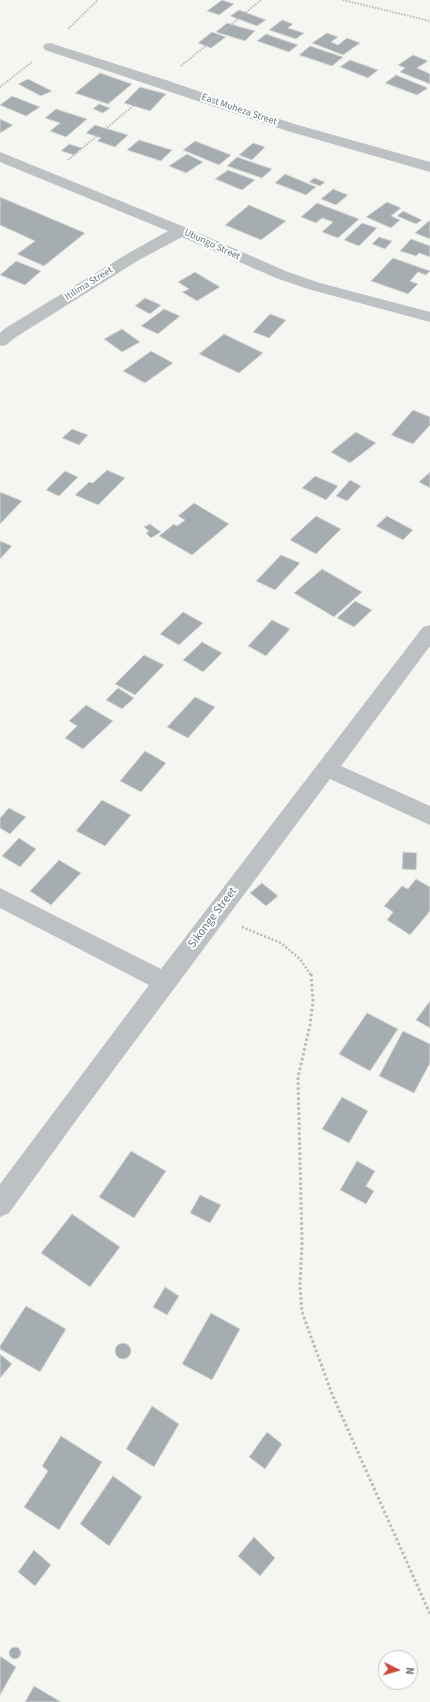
<!DOCTYPE html>
<html>
<head>
<meta charset="utf-8">
<style>
  body { margin:0 }
  #map { position:relative; width:430px; height:1702px; overflow:hidden; background:#f5f5f2; font-family:"Source Sans 3",sans-serif }
  canvas { display:block }
  .north { position:absolute; left:378px; top:1650px; width:40px; height:40px; box-sizing:border-box; background:#fff; border:1px solid #c2c9cc; border-radius:50%; rotate:95deg; font-size:11px; font-weight:700; line-height:16px; text-align:center; color:#677880 }
  .north::after { content:''; display:block; margin:auto; width:14px; height:18px; background:#d04837; clip-path:polygon(50% 0,100% 100%,50% 72%,0 100%) }
</style>
</head>
<body>
<div id="map">
<canvas width="430" height="1702"></canvas>
<div class="north">N</div>
</div>
<script>
const g = document.querySelector('canvas').getContext('2d');
g.lineJoin = 'round';
function fillPath(path, color) {
  g.fillStyle = color;
  g.fill(path, 'evenodd');
}
function shape(rows) {
  const path = new Path2D();
  for (const r of rows) {
    if (r.length === 3) {
      path.moveTo(r[0] + r[2], r[1]);
      path.arc(r[0], r[1], r[2], 0, 2 * Math.PI);
      continue;
    }
    path.moveTo(r[0], r[1]);
    for (let i = 2; i < r.length; i += 2) path.lineTo(r[i], r[i + 1]);
  }
  return path;
}
function stroke(path, color, width, dash) {
  g.strokeStyle = color;
  g.lineWidth = width;
  g.lineCap = dash ? 'butt' : 'round';
  g.setLineDash(dash || []);
  g.stroke(path);
}
function drawText(font, color, halo, rows, align = 'center') {
  g.font = font + ' "Source Sans 3",sans-serif';
  g.lineWidth = 4;
  g.setLineDash([]);
  g.textBaseline = 'middle';
  g.strokeStyle = halo;
  g.fillStyle = color;
  for (const [text, x, y, turn = 0] of rows) {
    g.save();
    g.translate(x, y);
    g.rotate((+turn || 0) * Math.PI / 180);
    g.textAlign = isNaN(turn) ? turn : align;
    if (halo) g.strokeText(text, 0, 0);
    g.fillText(text, 0, 0);
    g.restore();
  }
}
const building = shape([
  [222,0,234,4,219,15,207,11,222,0],
  [239,10,266,20,257,26,230,16,239,10],
  [282,20,293,24,288,28,304,33,296,39,269,30,282,20],
  [227,23,255,31,245,41,216,32,227,23],
  [212,32,226,37,211,48,198,43,212,32],
  [327,33,338,37,331,42,338,45,347,38,360,43,343,55,312,43,327,33],
  [266,34,298,45,289,52,257,41,266,34],
  [310,46,343,57,332,66,299,55,310,46],
  [413,55,428,61,417,68,430,74,430,84,400,72,405,68,398,65,413,55],
  [350,60,378,70,368,78,340,67,350,60],
  [100,73,132,84,108,104,75,93,100,73],
  [396,75,428,88,417,95,385,83,396,75],
  [28,79,52,91,41,96,18,84,28,79],
  [140,87,166,94,150,111,124,103,140,87],
  [12,96,40,107,26,116,0,105,12,96],
  [99,104,110,108,103,113,93,109,99,104],
  [56,109,87,119,66,137,50,131,60,123,45,118,56,109],
  [0,119,13,125,0,133,0,119],
  [95,125,128,135,115,147,97,141,101,138,86,133,95,125],
  [139,140,172,150,161,161,127,150,139,140],
  [195,141,231,155,219,165,183,150,195,141],
  [253,143,265,147,252,160,239,155,253,143],
  [69,144,82,148,74,155,61,151,69,144],
  [187,154,203,162,186,173,169,166,187,154],
  [237,157,272,169,262,178,227,166,237,157],
  [228,170,255,180,242,190,215,179,228,170],
  [285,174,316,187,306,195,275,183,285,174],
  [314,178,325,182,320,186,309,182,314,178],
  [333,189,348,195,336,205,321,199,333,189],
  [0,197,85,233,44,266,17,254,35,241,0,225,0,197],
  [387,202,401,208,391,216,400,220,391,228,366,217,387,202],
  [317,203,359,219,338,238,322,232,333,222,322,218,316,223,301,217,317,203],
  [249,205,286,221,261,240,225,225,249,205],
  [403,211,422,220,416,224,397,216,403,211],
  [430,220,430,239,415,233,430,220],
  [362,223,377,228,359,246,344,240,362,223],
  [379,237,392,241,385,249,372,244,379,237],
  [411,239,430,246,430,257,419,253,416,256,400,251,411,239],
  [393,258,430,271,426,275,418,272,410,281,418,284,408,294,371,281,393,258],
  [16,261,41,271,25,285,0,275,16,261],
  [195,272,220,287,197,301,182,292,189,289,178,282,195,272],
  [145,298,161,305,150,314,135,306,145,298],
  [164,309,180,316,158,334,141,326,164,309],
  [270,314,286,320,269,338,253,332,270,314],
  [122,329,140,342,122,352,104,339,122,329],
  [224,334,263,353,239,373,199,354,224,334],
  [151,351,173,363,145,383,123,371,151,351],
  [413,410,430,417,430,425,413,444,391,435,413,410],
  [72,429,88,435,79,445,62,438,72,429],
  [356,432,376,443,350,463,331,452,356,432],
  [107,470,125,478,98,505,75,495,89,482,93,483,107,470],
  [65,471,78,477,59,496,46,490,65,471],
  [430,472,430,488,419,482,430,472],
  [315,476,338,486,326,500,302,488,315,476],
  [350,480,361,486,347,501,336,496,350,480],
  [0,492,22,501,0,524,0,492],
  [194,503,229,524,192,555,159,536,174,524,177,526,185,520,178,516,194,503],
  [316,516,341,529,316,554,290,540,316,516],
  [387,516,413,530,403,540,376,526,387,516],
  [150,524,161,532,151,538,146,533,149,531,144,527,150,524],
  [0,541,12,546,0,559,0,541],
  [281,555,300,563,275,590,256,581,281,555],
  [322,569,362,592,334,617,294,593,322,569],
  [355,601,372,610,354,627,337,618,355,601],
  [183,612,203,623,179,645,160,634,183,612],
  [272,620,290,629,266,656,248,646,272,620],
  [202,642,222,653,203,672,183,660,202,642],
  [144,655,164,665,135,695,115,684,144,655],
  [118,688,134,698,122,709,106,700,118,688],
  [195,697,215,707,188,738,167,727,195,697],
  [86,705,113,721,83,749,65,738,77,726,69,721,86,705],
  [145,751,166,763,141,792,120,781,145,751],
  [102,800,131,815,105,846,76,831,102,800],
  [9,808,26,817,10,834,0,828,0,818,9,808],
  [19,838,36,849,20,867,2,856,19,838],
  [403,852,417,853,416,870,402,869,403,852],
  [59,860,81,873,51,905,30,891,59,860],
  [416,879,430,887,430,911,410,935,387,920,393,912,384,906,402,886,408,889,416,879],
  [262,883,278,896,266,906,250,893,262,883],
  [430,1001,430,1028,416,1020,430,1001],
  [367,1013,398,1029,370,1071,339,1054,367,1013],
  [403,1031,430,1044,430,1063,414,1093,379,1076,403,1031],
  [342,1097,368,1111,349,1143,322,1129,342,1097],
  [131,1151,166,1171,134,1218,99,1197,131,1151],
  [357,1161,375,1171,366,1186,374,1191,366,1204,340,1190,357,1161],
  [200,1195,221,1205,210,1223,190,1213,200,1195],
  [72,1214,120,1247,90,1287,41,1253,72,1214],
  [165,1287,179,1296,167,1315,153,1307,165,1287],
  [26,1306,66,1329,40,1372,0,1349,0,1346,26,1306],
  [211,1313,240,1329,212,1380,182,1364,211,1313],
  [123,1351,8],
  [0,1354,12,1364,0,1378,0,1354],
  [152,1406,179,1424,154,1467,126,1449,152,1406],
  [267,1432,282,1444,265,1469,249,1457,267,1432],
  [61,1436,102,1462,59,1530,24,1507,48,1471,42,1466,61,1436],
  [113,1476,142,1497,109,1546,80,1524,113,1476],
  [254,1537,275,1558,260,1576,238,1556,254,1537],
  [34,1550,51,1565,35,1586,18,1572,34,1550],
  [15,1653,6],
  [0,1656,16,1667,0,1695,0,1656],
  [34,1686,61,1702,25,1702,34,1686]
]);
fillPath(building, '#a5adb1');
stroke(building, '#d7d6d5', 1);
stroke(shape([
  [343,0,430,21],
  [68,29,98,0],
  [181,66,261,0],
  [0,87,32,62],
  [68,160,139,101]
]), '#b7babc', 2, [1.5, 1.5]);
stroke(shape([
  [242,927,281,943,300,959,311,975]
]), '#b7babc', 2.5, [2, 2]);
stroke(shape([
  [311,974,313,1001,310,1025,298,1077,302,1243,300,1286,302,1312,332,1394,430,1614]
]), '#b7babc', 3, [2.5, 2.5]);
fillPath(shape([
  [50,43,166,80,294,124,430,162,430,172,284,130,45,50,43,47,45,44,50,43],
  [0,152,187,228,288,272,320,283,430,312,430,322,308,289,276,278,182,237,139,260,16,337,6,345,0,346,0,333,4,329,127,254,168,231,0,162,0,152],
  [430,625,430,646,341,766,430,806,430,825,330,779,80,1115,9,1213,0,1217,0,1184,149,985,0,908,0,888,161,969,423,627,430,625]
]), '#bdc1c4');
drawText('10px', '#677880', '#fff', [
  ["East Muheza Street",239,110,19],
  ["Ubungo Street",212,245,25],
  ["Itilima Street",89,284,-32]
]);
drawText('12px', '#677880', '#fff', [
  ["Sikonge Street",213,918,-53]
]);
</script>
</body>
</html>
